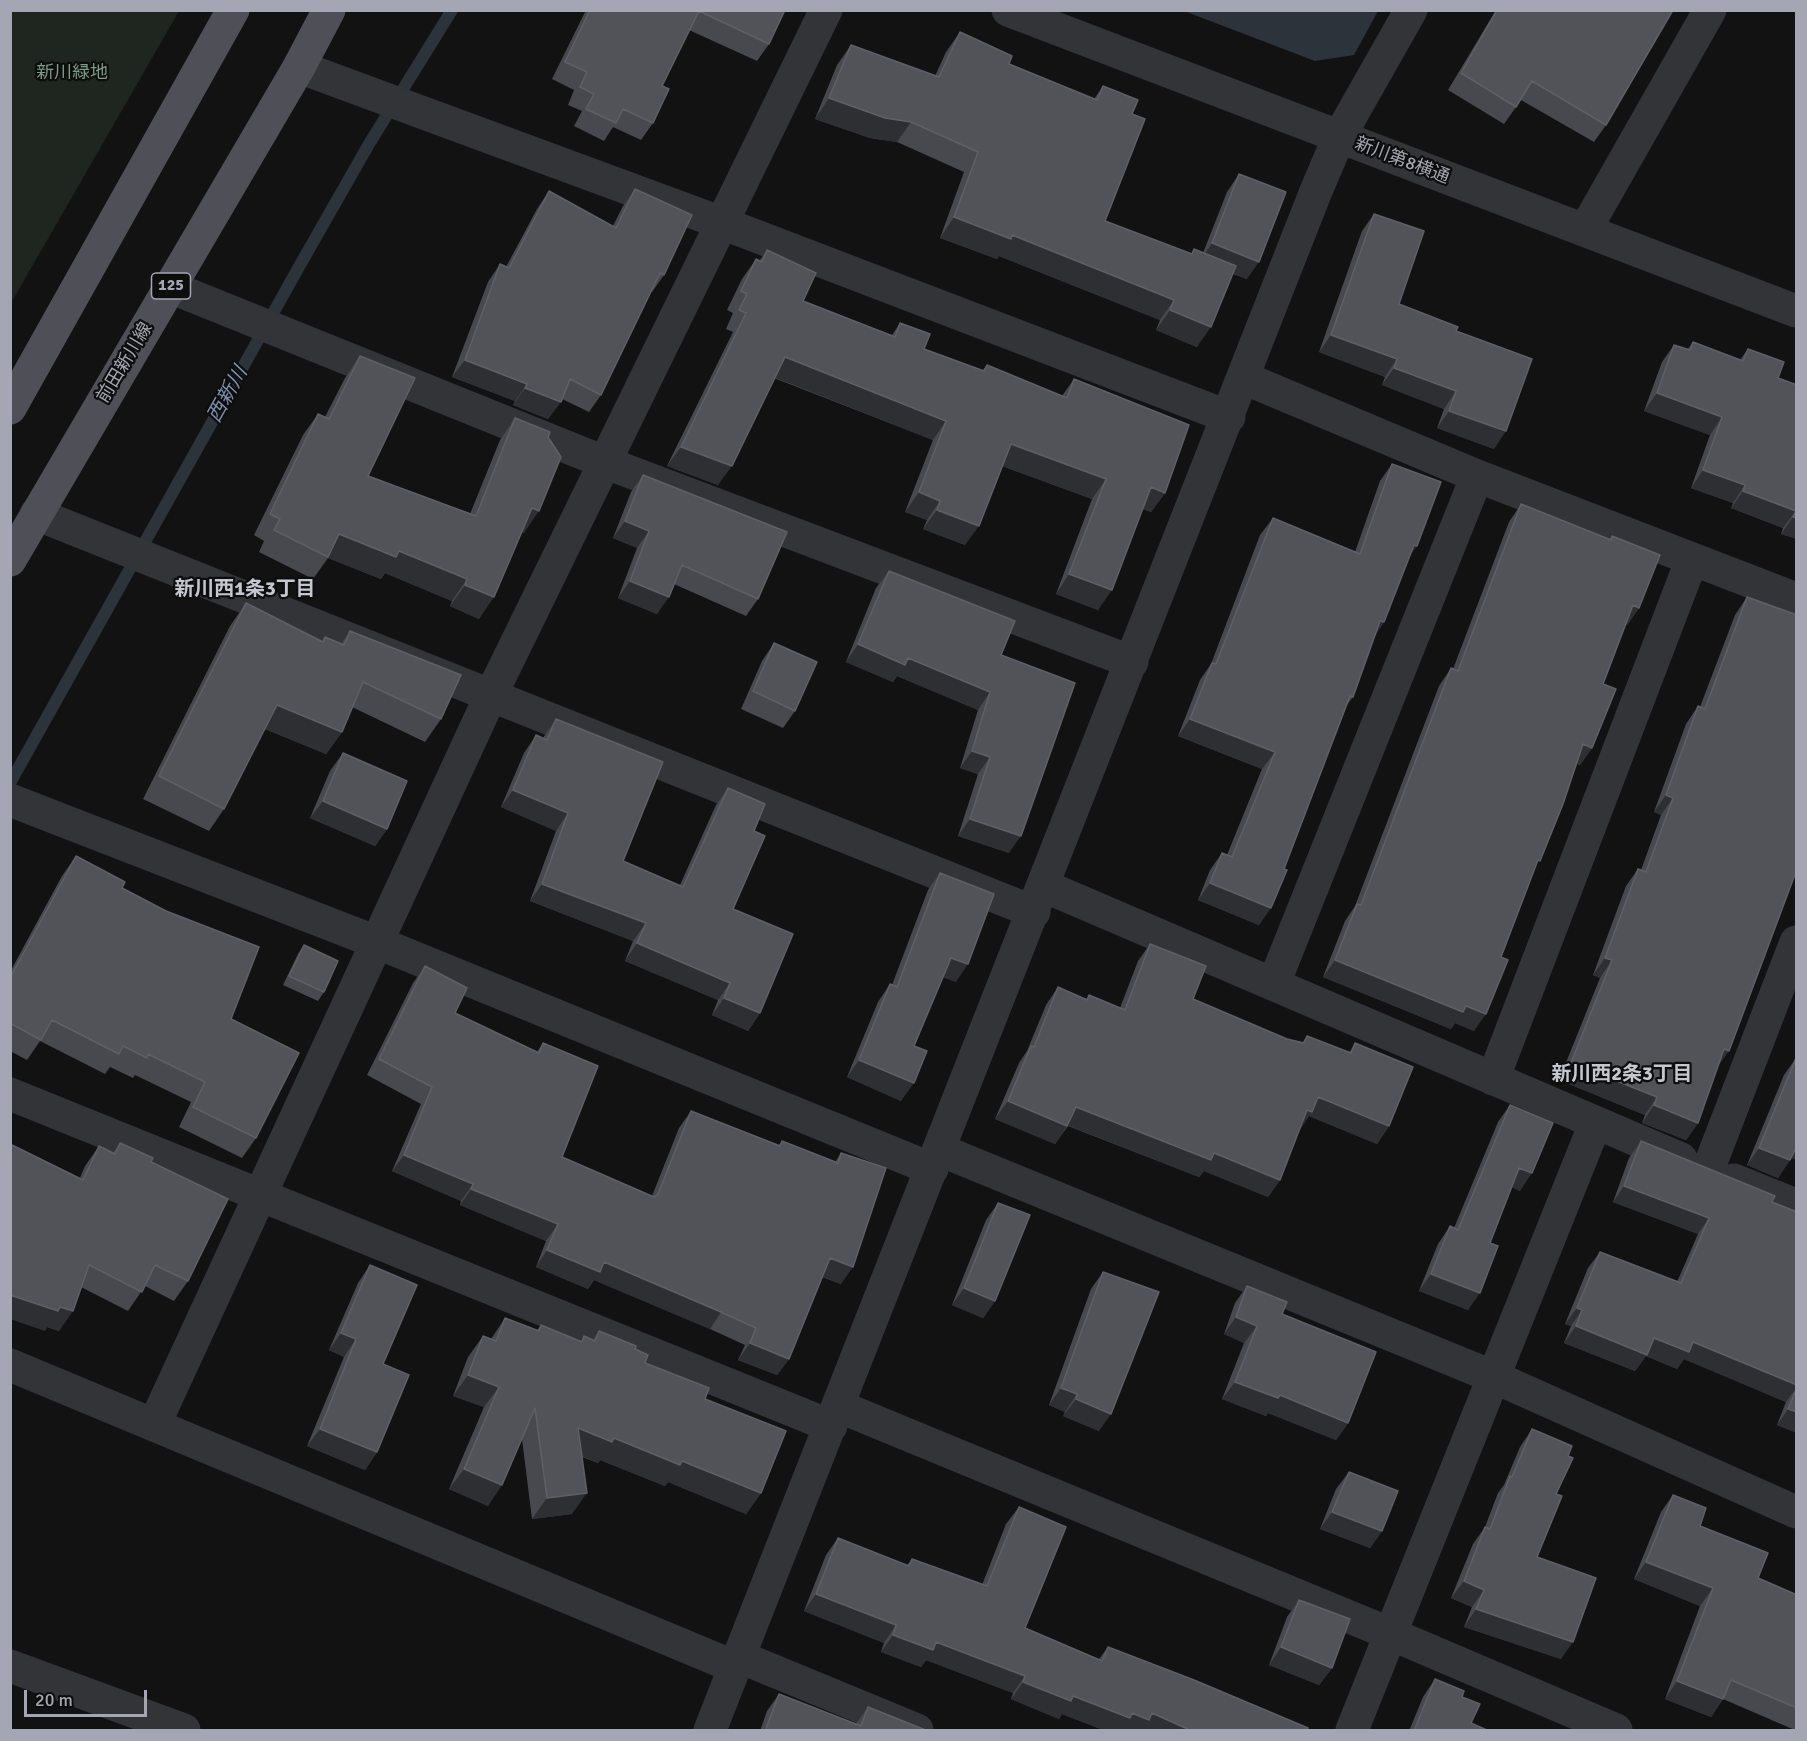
<!DOCTYPE html>
<html>
<head>
<meta charset="utf-8">
<style>
  body { margin:0 }
  #map { position:relative; width:1807px; height:1741px; overflow:hidden; background:#121213; font-family:Signika,sans-serif }
  canvas { display:block }
  .frame { position:absolute; inset:0; border:12px solid #a4a7b3; pointer-events:none }
  .scale { position:absolute; left:24px; top:1690px; width:123px; height:27px; box-sizing:border-box; border:3px solid #a4a7b3; border-top:0; padding-left:8px; font-size:18px; line-height:21px; white-space:nowrap; color:#a4a7b3; -webkit-text-stroke:4px #0d0d0e; paint-order:stroke }
</style>
</head>
<body>
<div id="map">
<canvas width="1807" height="1741"></canvas>
<div class="frame"></div>
<div class="scale">20 m</div>
</div>
<script>
const g = document.querySelector('canvas').getContext('2d');
g.lineJoin = 'round';
function fillPath(path, color) {
  g.fillStyle = color;
  g.fill(path, 'evenodd');
}
function shape(rows) {
  const path = new Path2D();
  for (const r of rows) {
    path.moveTo(r[0], r[1]);
    for (let i = 2; i < r.length; i += 2) path.lineTo(r[i], r[i + 1]);
  }
  return path;
}
function stroke(path, color, width, dash) {
  g.strokeStyle = color;
  g.lineWidth = width;
  g.lineCap = dash ? 'butt' : 'round';
  g.setLineDash(dash || []);
  g.stroke(path);
}
function drawText(font, color, halo, rows, align = 'center') {
  g.font = font + ' Signika,"Noto Sans JP",sans-serif';
  g.lineWidth = 4.5;
  g.setLineDash([]);
  g.textBaseline = 'middle';
  g.strokeStyle = halo;
  g.fillStyle = color;
  for (const [text, x, y, turn = 0] of rows) {
    g.save();
    g.translate(x, y);
    g.rotate((+turn || 0) * Math.PI / 180);
    g.textAlign = isNaN(turn) ? turn : align;
    if (halo) g.strokeText(text, 0, 0);
    g.fillText(text, 0, 0);
    g.restore();
  }
}
fillPath(shape([
  [11,10,179,11,11,303,10,11]
]), '#1f2620');
fillPath(shape([
  [1184,11,1184,10,1378,11,1354,55,1315,61]
]), '#2c333b');
stroke(shape([
  [10,783,300,265,369,144,452,10]
]), '#2c333b', 12);
stroke(shape([
  [1008,10,1796,311],
  [299,67,722,223,1229,417],
  [1585,230,1710,10],
  [170,287,604,462,1132,662],
  [1244,378,1477,476,1796,599],
  [36,514,1034,912],
  [10,800,376,942,932,1169],
  [1044,886,1681,1159],
  [1274,983,1477,476],
  [1493,1079,1692,559],
  [10,1094,831,1426],
  [940,1150,1494,1377,1796,1512],
  [1708,1170,1796,942],
  [1734,1180,1796,1205],
  [10,1365,735,1667],
  [838,1406,1391,1634,1616,1730],
  [155,1423,491,695,826,10],
  [740,1657,917,1730],
  [10,1666,184,1730],
  [710,1730,1316,191,1339,137,1411,10],
  [1352,1730,1595,1124]
]), '#333438', 33);
stroke(shape([
  [10,408,233,10],
  [10,560,299,67,329,10]
]), '#4f5057', 33);
fillPath(shape([
  [586,10,785,10,769,44,757,61,689,30,662,86,653,123,641,140,613,127,604,141,574,126,582,111,568,105,574,90,552,79],
  [1496,10,1673,10,1606,125,1594,142,1521,100,1504,124,1448,90],
  [960,32,1009,64,1094,99,1103,86,1132,114,1105,221,1191,254,1194,249,1203,253,1227,192,1239,174,1247,279,1233,274,1197,347,1156,330,1160,320,999,256,997,259,940,238,964,172,897,142,870,138,815,119,837,65,851,45,935,76,946,52],
  [635,189,664,275,652,292,651,292,601,395,589,412,562,399,548,419,513,405,515,401,452,377,488,282,500,264,506,267,537,209,549,191,613,226,623,206],
  [1374,214,1399,304,1456,331,1494,449,1437,428,1444,409,1382,385,1385,377,1319,352,1362,231],
  [767,250,803,301,892,335,900,323,924,349,982,371,987,365,1062,396,1074,379,1165,493,1151,512,1143,509,1098,610,1056,594,1092,499,1002,466,965,545,923,529,927,520,905,512,933,440,774,378,718,485,667,466,733,332,726,329,733,313,727,310,742,279,756,259,759,261],
  [1693,342,1740,360,1748,349,1778,378,1797,385,1797,539,1781,534,1783,528,1731,508,1733,503,1691,488,1710,435,1644,411,1662,362,1674,345,1688,349],
  [360,356,368,476,470,514,500,440,515,418,548,437,524,533,522,532,479,619,450,606,452,601,385,573,381,579,328,558,313,579,259,552,264,541,254,535,303,435,318,414,325,417,345,378],
  [1392,464,1409,558,1384,622,1376,634,1353,697,1346,706,1259,925,1198,900,1210,870,1222,853,1227,855,1262,769,1178,736,1200,680,1211,664,1260,535,1273,518,1355,552,1380,481],
  [643,475,758,599,746,616,674,584,657,614,618,598,637,548,613,538,631,492],
  [1521,504,1610,539,1612,536,1639,608,1627,625,1626,624,1603,684,1592,748,1580,765,1577,764,1534,869,1474,1031,1455,1023,1451,1029,1323,977,1345,921,1355,906,1439,686,1451,668,1453,669,1509,522],
  [889,571,1001,655,1009,853,958,836,978,774,960,768,978,710,897,676,893,682,846,662,876,588],
  [1747,597,1717,1068,1698,1123,1686,1140,1642,1123,1645,1115,1559,1080,1600,978,1593,975,1626,886,1638,869,1641,870,1661,815,1654,812,1686,724,1698,706,1700,707,1735,615],
  [246,603,322,642,325,637,341,644,350,631,441,719,425,742,352,707,342,732,326,754,265,729,224,809,209,831,143,799,230,626],
  [774,643,795,711,783,728,741,709,762,661],
  [556,719,623,861,680,885,716,805,728,788,754,831,733,909,760,1013,748,1031,712,1015,718,1000,625,961,633,941,530,901,556,831,501,807,524,753,536,735,543,738],
  [343,753,387,829,375,846,310,818,330,771],
  [76,856,122,888,231,1019,256,1138,242,1158,179,1127,191,1102,135,1075,133,1078,110,1067,105,1074,40,1041,27,1060,10,1051,10,972,62,876],
  [940,873,956,982,943,977,914,1046,901,1101,847,1077,878,1002,890,984,892,985,928,890],
  [1150,944,1193,999,1287,1039,1302,1043,1307,1036,1349,1053,1355,1043,1389,1126,1377,1144,1309,1116,1299,1130,1280,1180,1268,1197,1204,1171,1199,1177,1068,1126,1055,1144,995,1119,1019,1063,1027,1051,1046,1005,1058,987,1087,999,1089,995,1120,1008,1138,961],
  [304,945,324,992,318,1001,283,985,298,954],
  [425,966,455,1013,537,1052,543,1043,562,1157,652,1196,679,1128,691,1111,779,1145,782,1141,835,1162,841,1153,841,1284,822,1277,789,1359,777,1375,738,1360,745,1345,710,1329,594,1280,588,1289,536,1267,546,1241,460,1205,461,1201,392,1171,421,1104,367,1075,413,983],
  [1796,1058,1791,1158,1778,1178,1747,1165,1784,1075],
  [1510,1105,1520,1191,1512,1187,1490,1243,1468,1310,1419,1291,1438,1244,1450,1226,1454,1228,1498,1122],
  [1641,1141,1772,1202,1797,1212,1797,1433,1777,1425,1786,1402,1684,1359,1677,1369,1646,1356,1635,1371,1564,1343,1571,1326,1565,1324,1588,1268,1600,1252,1677,1282,1698,1234,1613,1202,1629,1158],
  [120,1143,151,1162,188,1281,174,1301,145,1286,128,1311,81,1287,59,1331,47,1327,45,1331,80,1178,85,1166,99,1146,113,1153],
  [998,1203,995,1301,983,1318,952,1305,986,1220],
  [370,1265,383,1364,377,1452,365,1470,307,1446,344,1357,329,1350,358,1283],
  [1103,1272,1099,1431,1063,1416,1065,1412,1049,1405,1091,1289],
  [1247,1286,1282,1314,1348,1423,1336,1440,1268,1413,1266,1416,1222,1399,1244,1343,1224,1334,1235,1303],
  [505,1318,537,1330,541,1325,581,1342,584,1336,593,1340,599,1331,635,1349,645,1363,705,1399,761,1493,746,1514,668,1482,665,1486,600,1460,598,1463,582,1457,572,1514,532,1519,522,1439,488,1506,449,1489,484,1407,453,1396,468,1357,483,1336,491,1339],
  [1532,1429,1568,1456,1537,1557,1561,1659,1464,1627,1472,1607,1451,1598,1473,1544,1485,1527,1498,1493,1504,1485,1520,1447],
  [1349,1472,1382,1531,1370,1548,1320,1529,1336,1489],
  [1673,1495,1700,1526,1758,1578,1797,1595,1797,1731,1723,1699,1711,1717,1665,1699,1700,1606,1634,1579,1661,1512],
  [1019,1507,1025,1628,1099,1659,1108,1647,1307,1731,1106,1731,1062,1714,1059,1719,1011,1699,1013,1693,926,1660,921,1667,881,1652,884,1643,804,1611,826,1555,838,1538,907,1565,912,1559,982,1585,1006,1524],
  [1299,1600,1332,1668,1319,1685,1269,1665,1287,1617],
  [1435,1679,1462,1697,1471,1723,1489,1731,1409,1731,1423,1697],
  [779,1694,856,1724,868,1707,928,1731,760,1731,767,1711]
]), '#48494e');
fillPath(shape([
  [829,98,911,122,897,142,870,138,815,119],
  [954,217,1012,235,1174,300,1160,320,999,256,997,259,940,238],
  [1212,243,1259,262,1247,279,1200,261],
  [1170,310,1211,327,1197,347,1156,330],
  [1331,335,1397,359,1385,377,1319,352],
  [785,357,946,421,933,440,771,376],
  [465,360,527,384,515,401,452,377],
  [1394,368,1456,391,1444,409,1382,385],
  [525,388,561,402,548,419,513,405],
  [1657,393,1722,417,1710,435,1644,411],
  [1449,411,1506,431,1494,449,1437,428],
  [1011,444,1106,479,1092,499,997,464],
  [681,447,732,466,718,485,667,466],
  [1703,470,1745,485,1733,503,1691,488],
  [1151,487,1165,493,1151,512,1137,507],
  [1743,491,1796,511,1783,528,1731,508],
  [919,492,940,501,927,520,905,512],
  [532,508,539,511,524,533,516,530],
  [937,510,979,526,965,545,923,529],
  [1793,517,1797,518,1797,539,1781,534],
  [625,521,649,531,637,548,613,538],
  [339,534,399,551,467,579,452,601,385,573,381,579,328,558],
  [1414,545,1417,546,1405,563],
  [1069,574,1112,590,1098,610,1056,594],
  [630,581,669,597,657,614,618,598],
  [465,585,494,597,479,619,450,606],
  [1633,605,1639,608,1627,625,1621,622],
  [1380,621,1384,622,1372,640],
  [858,644,908,658,990,692,978,710,897,676,893,682,846,662],
  [277,705,342,732,326,754,261,727],
  [1190,719,1275,752,1262,769,1178,736],
  [1583,744,1592,748,1580,765,1571,762],
  [972,751,990,757,978,774,960,768],
  [513,790,568,813,556,831,501,807],
  [1666,795,1673,798,1661,815,1654,812],
  [323,801,387,829,375,846,310,818],
  [970,819,1021,836,1009,853,958,836],
  [1210,883,1271,908,1259,925,1198,900],
  [542,884,646,923,633,941,530,901],
  [637,943,730,983,718,1000,625,961],
  [951,958,968,964,956,982,939,976],
  [1605,958,1612,960,1600,978,1593,975],
  [1335,960,1466,1006,1486,1014,1474,1031,1455,1023,1451,1029,1323,977],
  [724,998,760,1013,748,1031,712,1015],
  [1724,1049,1729,1051,1717,1068],
  [859,1060,914,1083,901,1101,847,1077],
  [1571,1063,1657,1097,1645,1115,1559,1080],
  [1318,1097,1389,1126,1377,1144,1309,1116,1300,1130,1307,1110],
  [1008,1101,1067,1126,1055,1144,995,1119],
  [1654,1105,1698,1123,1686,1140,1642,1123],
  [1076,1107,1214,1153,1280,1180,1268,1197,1204,1171,1199,1177,1064,1124],
  [1797,1144,1797,1160,1788,1157],
  [1759,1148,1790,1160,1778,1178,1747,1165],
  [404,1155,473,1184,461,1201,392,1171],
  [1519,1168,1532,1173,1520,1191,1507,1185],
  [1624,1186,1709,1218,1698,1234,1613,1202],
  [471,1189,558,1224,546,1241,460,1205],
  [547,1250,604,1262,721,1312,710,1329,594,1280,588,1289,536,1267],
  [830,1258,853,1267,841,1284,818,1275],
  [1431,1274,1480,1293,1468,1310,1419,1291],
  [964,1288,995,1301,983,1318,952,1305],
  [10,1295,60,1307,73,1311,59,1331,47,1327,45,1331,10,1319],
  [1577,1308,1582,1310,1571,1326,1565,1324],
  [1236,1317,1257,1326,1244,1343,1224,1334],
  [1576,1326,1654,1338,1693,1342,1797,1385,1797,1387,1786,1402,1684,1359,1677,1369,1646,1356,1635,1371,1564,1343],
  [341,1333,356,1339,344,1357,329,1350],
  [750,1343,789,1359,777,1375,738,1360],
  [468,1375,499,1387,484,1407,453,1396],
  [1235,1382,1280,1395,1348,1423,1336,1440,1268,1413,1266,1416,1222,1399],
  [1061,1388,1077,1394,1065,1412,1049,1405],
  [1076,1399,1111,1414,1099,1431,1063,1416],
  [1788,1409,1797,1412,1797,1433,1777,1425],
  [578,1428,614,1438,682,1461,761,1493,746,1514,668,1482,665,1486,600,1460,598,1463,564,1449],
  [320,1429,377,1452,365,1470,307,1446],
  [464,1469,502,1485,488,1506,449,1489],
  [587,1493,572,1514,532,1519,547,1498],
  [1332,1512,1382,1531,1370,1548,1320,1529],
  [1646,1562,1713,1588,1700,1606,1634,1579],
  [1464,1581,1484,1590,1472,1607,1451,1598],
  [816,1594,896,1625,884,1643,804,1611],
  [1476,1609,1573,1642,1561,1659,1464,1627],
  [893,1635,936,1642,1025,1676,1013,1693,926,1660,921,1667,881,1652],
  [1281,1647,1332,1668,1319,1685,1269,1665],
  [1677,1681,1723,1699,1711,1717,1665,1699],
  [1023,1682,1132,1713,1152,1713,1192,1731,1106,1731,1062,1714,1059,1719,1011,1699]
]), '#2e2f32');
const building = shape([
  [590,10,785,10,769,44,699,11,662,86,669,89,653,123,623,109,616,123,586,109,594,94,580,87,587,72,565,62,590,10],
  [1497,10,1673,10,1606,125,1532,81,1516,107,1461,73,1497,10],
  [960,32,1012,56,1009,64,1097,100,1103,86,1138,100,1132,114,1145,119,1105,221,1192,254,1194,249,1236,266,1211,327,1170,310,1174,300,1012,235,1011,239,954,217,978,152,911,122,885,118,829,98,851,45,939,77,960,32],
  [1239,174,1286,192,1259,262,1212,243,1239,174],
  [635,189,692,215,664,275,660,273,601,395,570,379,561,402,525,388,527,384,465,360,500,264,509,268,549,191,616,228,635,189],
  [1374,214,1424,231,1399,304,1458,327,1456,331,1532,359,1506,431,1449,411,1456,391,1394,368,1397,359,1331,335,1374,214],
  [767,250,816,273,803,301,895,337,900,323,930,334,924,349,984,371,987,365,1067,398,1074,379,1189,425,1165,493,1151,487,1112,590,1069,574,1106,479,1011,444,979,526,937,510,940,501,919,492,946,421,785,357,732,466,681,447,746,313,739,310,747,294,741,291,756,259,762,262,767,250],
  [1693,342,1743,361,1748,349,1784,362,1778,378,1797,385,1797,518,1793,517,1796,511,1743,491,1745,485,1703,470,1722,417,1657,393,1674,345,1690,350,1693,342],
  [360,356,415,378,368,476,476,516,515,418,550,432,548,437,561,457,539,511,532,508,494,597,465,585,467,579,399,551,396,557,339,534,328,557,274,530,280,519,270,514,318,414,329,419,360,356],
  [1392,464,1441,482,1417,546,1414,545,1384,622,1380,621,1353,697,1350,696,1284,869,1287,870,1271,908,1210,883,1222,853,1232,857,1275,752,1190,719,1212,663,1216,664,1273,518,1360,554,1392,464],
  [643,475,787,532,758,599,682,565,669,597,630,581,649,531,625,521,643,475],
  [1521,504,1611,540,1612,536,1660,555,1639,608,1633,605,1603,684,1616,689,1592,748,1583,744,1563,804,1540,861,1538,860,1501,957,1508,960,1486,1014,1466,1006,1463,1012,1335,960,1357,904,1361,905,1451,668,1458,671,1521,504],
  [889,571,1015,621,1001,655,1075,683,1021,836,970,819,990,757,972,751,990,692,908,658,905,665,858,644,889,571],
  [1747,597,1797,615,1797,869,1729,1051,1724,1049,1698,1123,1654,1105,1657,1097,1571,1063,1612,960,1605,958,1638,869,1646,872,1673,798,1666,795,1698,706,1705,709,1747,597],
  [246,603,323,642,325,637,344,645,350,631,461,675,441,719,363,682,342,732,277,705,224,809,159,776,246,603],
  [774,643,817,662,795,711,753,691,774,643],
  [556,719,663,762,623,861,683,887,728,788,765,804,754,831,765,836,733,909,793,934,760,1013,724,998,730,983,637,943,646,923,542,884,568,813,513,790,536,735,547,740,556,719],
  [343,753,407,781,387,829,323,801,343,753],
  [76,856,125,882,122,888,166,911,259,947,231,1019,299,1053,256,1138,193,1107,205,1082,148,1054,147,1058,123,1046,119,1054,52,1020,41,1040,10,1023,10,978,76,856],
  [940,873,994,894,968,964,951,958,914,1046,927,1051,914,1083,859,1060,890,984,897,987,940,873],
  [1150,944,1206,966,1193,999,1287,1039,1304,1043,1307,1036,1351,1053,1355,1043,1413,1067,1389,1126,1318,1097,1312,1112,1307,1110,1280,1180,1214,1153,1211,1160,1076,1107,1067,1126,1008,1101,1031,1046,1034,1047,1058,987,1087,1000,1089,995,1125,1010,1150,944],
  [304,945,338,961,324,992,289,976,304,945],
  [425,966,467,988,455,1013,539,1053,543,1043,598,1066,562,1157,654,1197,658,1194,691,1111,780,1146,782,1141,838,1163,841,1153,886,1168,853,1267,830,1258,789,1359,750,1343,756,1328,721,1312,604,1262,600,1272,547,1250,558,1224,471,1189,473,1184,404,1155,432,1087,379,1059,425,966],
  [1796,1058,1797,1146,1790,1160,1759,1148,1796,1058],
  [1510,1105,1553,1123,1532,1173,1519,1168,1490,1243,1498,1246,1480,1293,1431,1274,1450,1226,1458,1230,1510,1105],
  [1641,1141,1775,1196,1772,1202,1797,1212,1797,1385,1693,1342,1689,1352,1654,1338,1647,1355,1576,1326,1582,1310,1577,1308,1600,1252,1681,1283,1709,1218,1624,1186,1641,1141],
  [120,1143,153,1158,151,1162,228,1199,188,1281,155,1265,142,1292,89,1265,73,1311,60,1307,58,1311,10,1295,10,1144,83,1180,99,1146,115,1154,120,1143],
  [998,1203,1030,1215,995,1301,964,1288,998,1203],
  [370,1265,417,1285,383,1364,409,1375,377,1452,320,1429,356,1339,341,1333,370,1265],
  [1103,1272,1159,1292,1111,1414,1076,1399,1077,1394,1061,1388,1103,1272],
  [1247,1286,1287,1302,1282,1314,1376,1352,1348,1423,1280,1395,1278,1398,1235,1382,1257,1326,1236,1317,1247,1286],
  [505,1318,539,1331,541,1325,582,1342,584,1336,595,1341,599,1331,636,1346,635,1349,648,1355,645,1363,709,1388,705,1399,786,1431,761,1493,682,1461,680,1465,614,1438,612,1442,578,1428,587,1493,547,1498,535,1408,502,1485,464,1469,499,1387,468,1375,483,1336,496,1341,505,1318],
  [1797,1388,1797,1412,1788,1409,1797,1388],
  [1532,1429,1572,1446,1568,1456,1573,1458,1556,1494,1562,1496,1537,1557,1596,1578,1573,1642,1476,1609,1484,1590,1464,1581,1485,1527,1490,1529,1510,1476,1512,1477,1532,1429],
  [1349,1472,1398,1491,1382,1531,1332,1512,1349,1472],
  [1673,1495,1706,1508,1700,1526,1768,1553,1758,1578,1797,1595,1797,1708,1731,1680,1723,1699,1677,1681,1713,1588,1646,1562,1673,1495],
  [1019,1507,1066,1527,1025,1628,1102,1661,1108,1647,1194,1680,1308,1728,1307,1731,1192,1731,1152,1713,1149,1720,1132,1713,1130,1718,1073,1696,1071,1701,1023,1682,1025,1676,936,1642,933,1650,893,1635,896,1625,816,1594,838,1538,909,1566,912,1559,987,1586,1019,1507],
  [1299,1600,1350,1619,1332,1668,1281,1647,1299,1600],
  [1435,1679,1464,1691,1462,1697,1480,1704,1471,1723,1489,1731,1414,1731,1435,1679],
  [779,1694,861,1726,868,1707,928,1731,765,1731,779,1694]
]);
fillPath(building, '#525359');
stroke(building, '#5f6067', 1.5);
for (const [x, y, w] of [
  [171,286,39]
]) {
  const box = new Path2D();
  box.roundRect(x - w / 2, y - 13, w, 26, 4.5);
  g.fillStyle = '#0d0d0e';
  g.fill(box);
  stroke(box, '#a4a7b3', 1.5);
}
drawText('bold 16px', '#a4a7b3', null, [
  ["125",171,286]
]);
drawText('18px', '#7c9d82', '#0d0d0e', [
  ["新川緑地",72,73]
]);
drawText('18px', '#a4a7b3', '#0d0d0e', [
  ["新川第8横通",1402,161,21],
  ["前田新川線",125,363,-59]
]);
drawText('italic 20px', '#7d91ad', '#0d0d0e', [
  ["西新川",228,395,-61]
]);
drawText('bold 20px', '#c5c7cf', '#0d0d0e', [
  ["新川西1条3丁目",245,590],
  ["新川西2条3丁目",1622,1075]
]);
</script>
</body>
</html>
